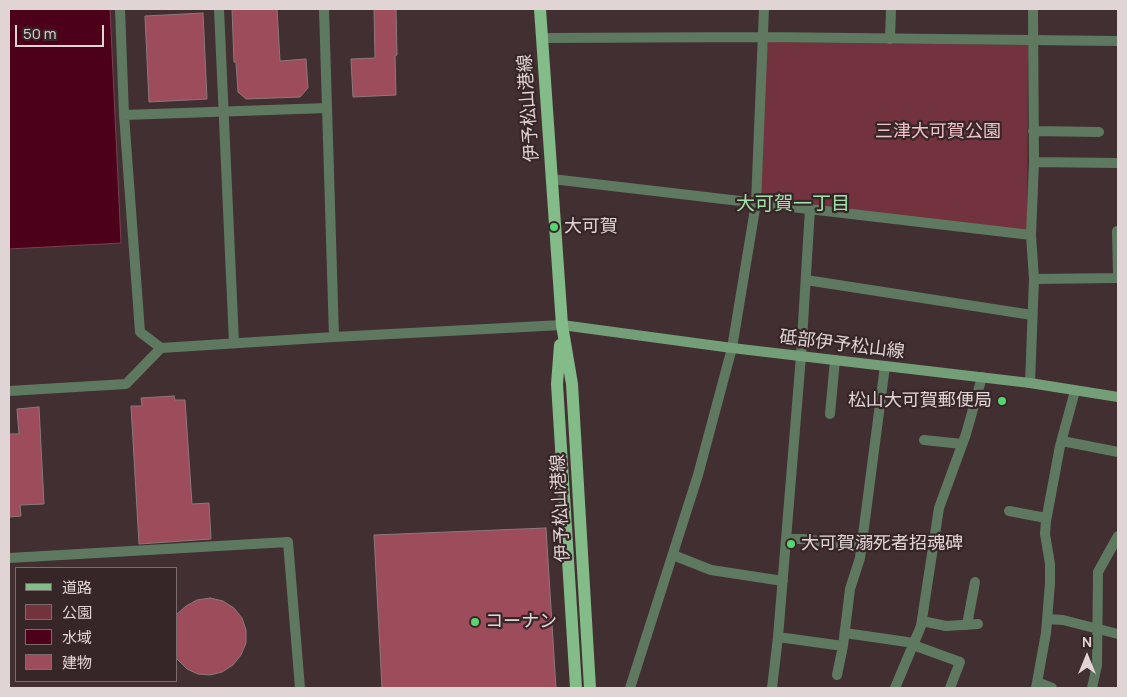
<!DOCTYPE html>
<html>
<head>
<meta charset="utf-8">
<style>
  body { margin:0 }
  #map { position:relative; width:1127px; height:697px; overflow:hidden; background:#422f32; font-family:Manrope,"Noto Sans JP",sans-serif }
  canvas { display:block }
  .frame { position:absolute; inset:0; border:10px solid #e0d4d5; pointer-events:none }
  .legend { position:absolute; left:15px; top:567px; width:162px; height:115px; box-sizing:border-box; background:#372628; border:1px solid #7b6c6d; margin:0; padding:6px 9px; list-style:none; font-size:15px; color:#e0d4d5 }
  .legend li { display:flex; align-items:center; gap:10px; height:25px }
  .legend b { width:25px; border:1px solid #7b6c6d }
  .north { position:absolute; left:1062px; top:632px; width:50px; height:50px; -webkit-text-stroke:4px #372628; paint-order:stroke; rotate:0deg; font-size:14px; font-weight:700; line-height:20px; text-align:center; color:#e0d4d5 }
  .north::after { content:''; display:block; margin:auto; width:18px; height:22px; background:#e0d4d5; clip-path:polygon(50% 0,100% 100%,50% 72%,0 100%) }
  .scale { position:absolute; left:15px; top:25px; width:89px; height:22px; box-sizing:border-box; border:2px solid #e0d4d5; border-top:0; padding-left:6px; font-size:15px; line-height:18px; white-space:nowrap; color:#e0d4d5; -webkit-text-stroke:4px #372628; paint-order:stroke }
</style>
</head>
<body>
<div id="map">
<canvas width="1127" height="697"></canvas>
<div class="frame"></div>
<ul class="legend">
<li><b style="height:6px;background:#83bb89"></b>道路</li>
<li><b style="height:14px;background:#72333f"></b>公園</li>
<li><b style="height:14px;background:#4c0019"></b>水域</li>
<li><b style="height:14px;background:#9d4c5b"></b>建物</li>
</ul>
<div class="north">N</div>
<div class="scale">50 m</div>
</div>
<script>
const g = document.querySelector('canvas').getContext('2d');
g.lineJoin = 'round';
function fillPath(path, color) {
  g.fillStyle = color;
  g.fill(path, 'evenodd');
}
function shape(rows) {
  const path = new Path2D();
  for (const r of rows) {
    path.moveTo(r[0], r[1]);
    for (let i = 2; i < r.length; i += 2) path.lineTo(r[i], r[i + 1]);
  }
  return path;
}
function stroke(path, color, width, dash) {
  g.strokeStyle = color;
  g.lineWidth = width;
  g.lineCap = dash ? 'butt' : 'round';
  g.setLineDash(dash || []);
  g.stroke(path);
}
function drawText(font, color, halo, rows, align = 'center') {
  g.font = font + ' Manrope,"Noto Sans JP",sans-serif';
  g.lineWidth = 4.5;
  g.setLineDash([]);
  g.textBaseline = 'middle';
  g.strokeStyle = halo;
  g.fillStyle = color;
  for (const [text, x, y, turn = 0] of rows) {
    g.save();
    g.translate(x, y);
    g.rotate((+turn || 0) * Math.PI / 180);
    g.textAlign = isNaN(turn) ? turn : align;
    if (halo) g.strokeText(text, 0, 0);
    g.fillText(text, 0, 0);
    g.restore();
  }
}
fillPath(shape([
  [766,42,1028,45,1027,232,760,200]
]), '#72333f');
const water = shape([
  [9,9,110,9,121,243,9,249,9,9]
]);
fillPath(water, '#4c0019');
stroke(water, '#784051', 1);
const building = shape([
  [232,9,277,9,280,61,306,59,308,88,300,97,246,99,238,92,236,62,234,62,232,9],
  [374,9,396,9,397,55,395,56,396,95,353,97,351,59,375,58,374,9],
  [203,13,207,99,149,102,145,16,203,13],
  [174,396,175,400,185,400,192,504,209,503,211,539,139,544,131,406,142,406,141,398,174,396],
  [39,407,44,504,20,505,21,516,9,517,9,434,19,434,17,409,39,407],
  [546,528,556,688,382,688,374,535,546,528],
  [210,598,223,601,234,608,242,618,246,630,246,643,241,655,233,665,222,672,210,675,198,674,187,669,176,658,176,615,186,606,197,600,210,598]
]);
fillPath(building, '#9d4c5b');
stroke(building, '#8e787b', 1);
stroke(shape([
  [120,9,124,115,140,332,161,348],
  [219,9,234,343],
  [890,39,891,9],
  [124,115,327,108],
  [1033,131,1099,132],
  [1034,162,1118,163],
  [552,179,1031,235],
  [1117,231,1118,275],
  [1034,279,1118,278],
  [806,280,1032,315],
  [1030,383,1034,279,1031,235,1034,162,1033,9],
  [9,391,126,384,161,348,334,337,324,9],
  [830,414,835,360],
  [924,440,962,444],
  [1062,441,1118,452],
  [1009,511,1046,518],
  [786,539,804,539,862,547],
  [674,554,678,557,711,570,783,581],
  [9,558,288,542,300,688],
  [1047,619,1063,620,1118,634],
  [922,621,946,626,978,624],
  [967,625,975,582],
  [845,633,914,643],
  [778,637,843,646],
  [913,645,960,662,950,688],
  [837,675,843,646,850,589,860,558,885,366],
  [1037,682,1052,688],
  [630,688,698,475,732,348],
  [772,688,778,637,801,356,810,209],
  [895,688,921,626,939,508,966,434,982,377],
  [1036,688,1046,633,1050,583,1050,564,1045,534,1046,521,1060,446,1075,391],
  [1092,688,1097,665,1098,572,1118,536]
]), '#5e7960', 10);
stroke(shape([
  [542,38,763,37,1118,41],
  [334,337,562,325],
  [732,348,756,203,764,9]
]), '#5e7960', 10);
stroke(shape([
  [562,325,732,348,1030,383,1118,397]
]), '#739e78', 10);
stroke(shape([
  [540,9,562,325,572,384,590,688],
  [560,345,557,384,576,688]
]), '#83bb89', 12);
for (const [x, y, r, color] of [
  [554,227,5,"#58d570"],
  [1002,401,5,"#58d570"],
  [791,544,5,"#58d570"],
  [475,622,5,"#58d570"]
]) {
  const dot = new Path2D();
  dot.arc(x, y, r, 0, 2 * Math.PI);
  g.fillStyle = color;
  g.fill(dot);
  stroke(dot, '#372628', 2);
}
drawText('18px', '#e0d4d5', '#372628', [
  ["伊予松山港線",529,108,-94],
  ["砥部伊予松山線",842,345,7],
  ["伊予松山港線",561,508,-93]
]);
drawText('18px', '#f2c2c8', '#372628', [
  ["三津大可賀公園",938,132]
]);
drawText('18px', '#e0d4d5', '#372628', [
  ["大可賀",564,227],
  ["松山大可賀郵便局",992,401,"right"],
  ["大可賀溺死者招魂碑",801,544],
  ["コーナン",485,622]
], 'left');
drawText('19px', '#a3e2aa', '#372628', [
  ["大可賀一丁目",793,205]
]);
</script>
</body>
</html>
